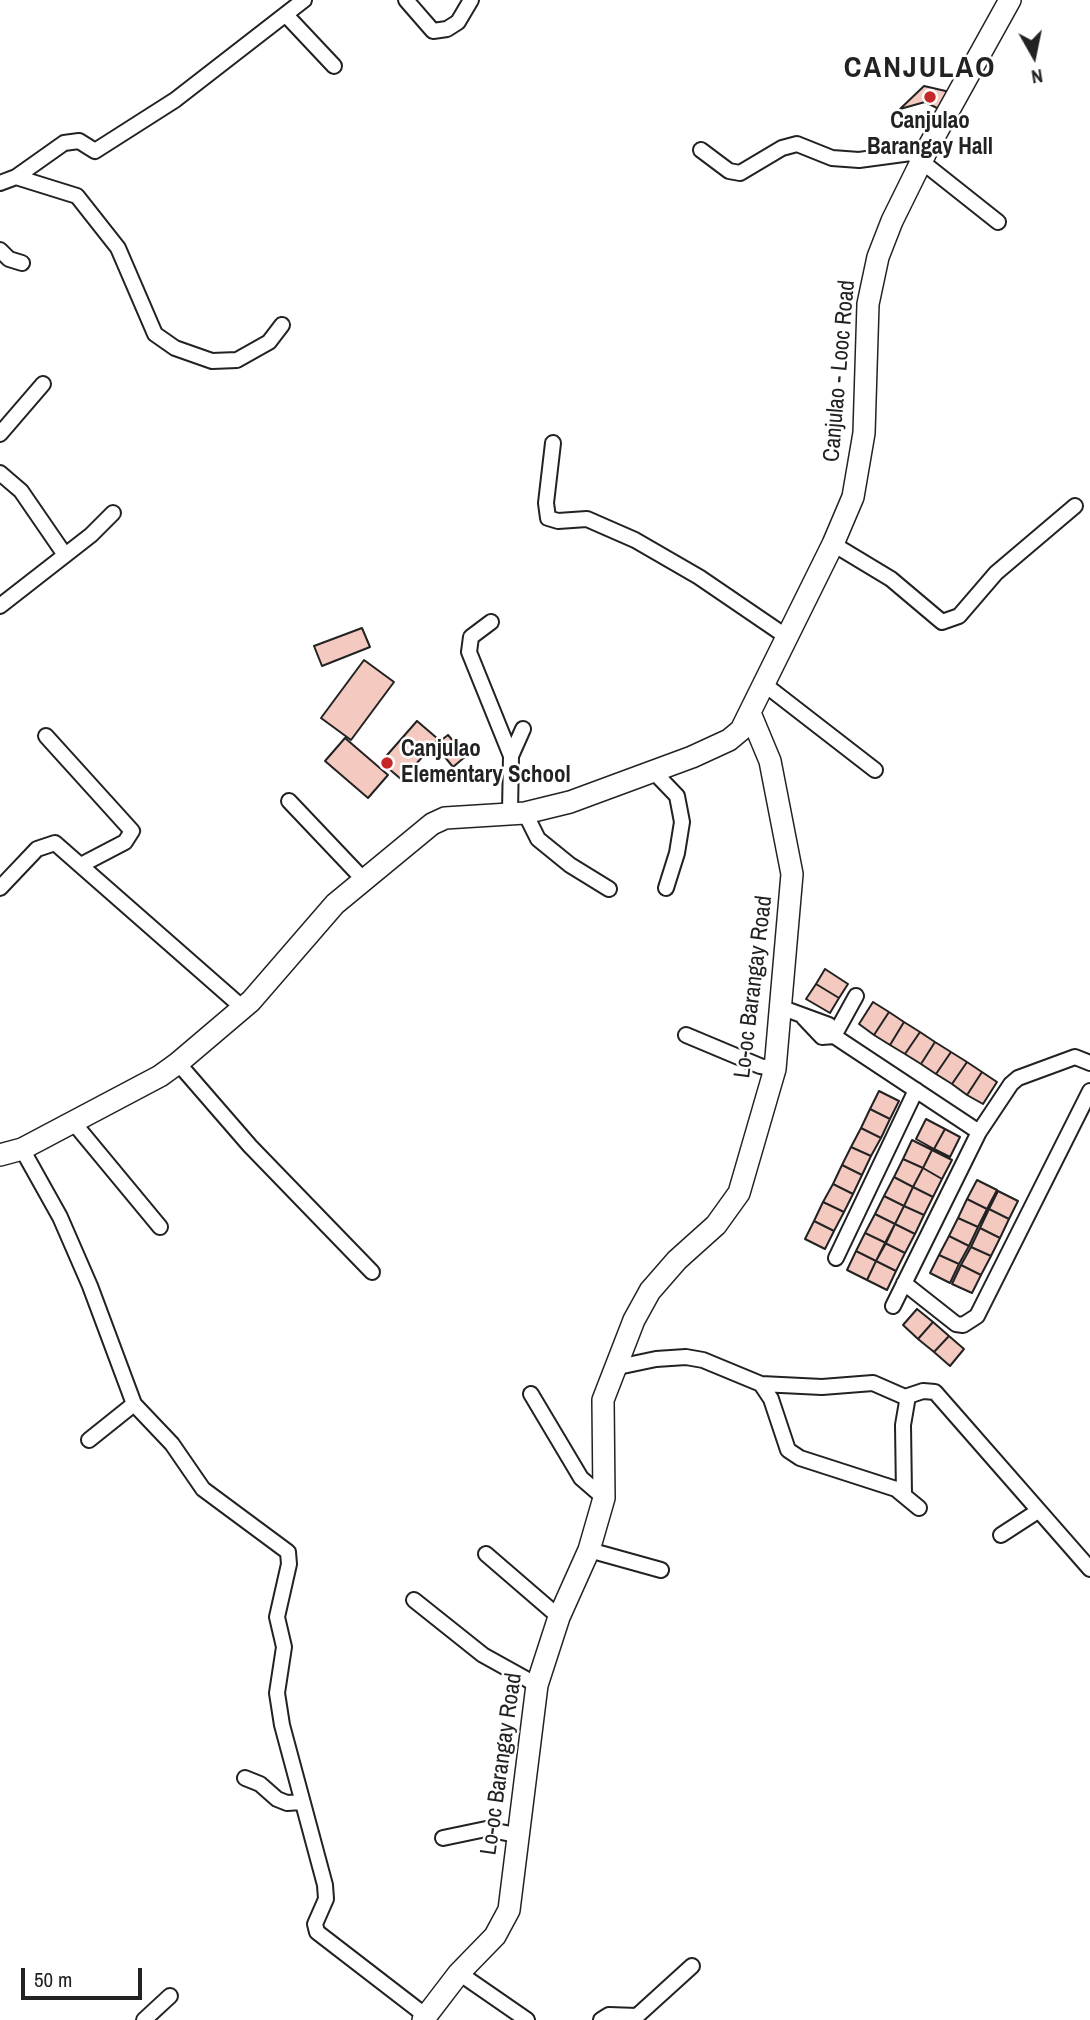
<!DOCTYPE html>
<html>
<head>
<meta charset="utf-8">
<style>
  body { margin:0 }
  #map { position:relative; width:1090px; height:2020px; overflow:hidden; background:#fff; font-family:"Archivo Narrow",sans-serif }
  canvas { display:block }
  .north { position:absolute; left:999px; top:21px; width:70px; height:70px; -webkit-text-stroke:5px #fff; paint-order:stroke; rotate:171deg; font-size:19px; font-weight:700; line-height:28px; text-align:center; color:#222 }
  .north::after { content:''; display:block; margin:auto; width:24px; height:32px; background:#222; clip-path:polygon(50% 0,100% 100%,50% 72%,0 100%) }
  .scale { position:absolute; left:21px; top:1968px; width:121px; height:32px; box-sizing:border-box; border:4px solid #222; border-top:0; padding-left:9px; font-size:21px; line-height:24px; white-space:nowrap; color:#222; -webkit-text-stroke:5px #fff; paint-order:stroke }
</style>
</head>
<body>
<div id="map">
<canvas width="1090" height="2020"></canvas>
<div class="north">N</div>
<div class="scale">50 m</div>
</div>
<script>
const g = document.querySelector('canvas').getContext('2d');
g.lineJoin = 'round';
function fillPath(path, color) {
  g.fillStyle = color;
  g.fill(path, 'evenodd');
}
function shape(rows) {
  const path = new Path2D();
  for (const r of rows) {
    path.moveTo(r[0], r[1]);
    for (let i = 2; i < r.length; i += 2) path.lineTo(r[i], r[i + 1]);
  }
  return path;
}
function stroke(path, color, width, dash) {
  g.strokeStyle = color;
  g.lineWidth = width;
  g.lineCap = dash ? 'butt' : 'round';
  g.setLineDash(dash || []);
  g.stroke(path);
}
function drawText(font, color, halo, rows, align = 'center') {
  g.font = font + ' "Archivo Narrow",sans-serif';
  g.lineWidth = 5;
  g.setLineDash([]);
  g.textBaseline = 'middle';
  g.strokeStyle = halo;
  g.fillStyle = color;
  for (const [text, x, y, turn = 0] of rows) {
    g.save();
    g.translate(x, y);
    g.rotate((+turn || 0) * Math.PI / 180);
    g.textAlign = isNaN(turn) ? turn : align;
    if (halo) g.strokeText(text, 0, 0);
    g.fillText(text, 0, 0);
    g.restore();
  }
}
const building = shape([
  [924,86,950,92,941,110,925,102,900,109,924,86],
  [362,628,370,647,322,666,314,646,362,628],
  [364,660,394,682,351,740,321,718,364,660],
  [417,721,438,739,402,780,381,762,417,721],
  [448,735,466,756,453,767,435,745,448,735],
  [345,738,388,775,368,798,325,761,345,738],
  [825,969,848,984,839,998,816,984,825,969],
  [816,984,839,998,830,1013,806,999,816,984],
  [873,1002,889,1012,874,1035,859,1024,873,1002],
  [889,1012,904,1022,890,1045,874,1035,889,1012],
  [904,1022,920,1032,905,1054,890,1045,904,1022],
  [920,1032,935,1042,921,1064,905,1054,920,1032],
  [935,1042,951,1052,936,1074,921,1064,935,1042],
  [951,1052,967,1062,952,1084,936,1074,951,1052],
  [967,1062,982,1072,967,1095,952,1084,967,1062],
  [982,1072,997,1082,983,1104,967,1095,982,1072],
  [879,1091,899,1101,890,1119,870,1109,879,1091],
  [870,1109,890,1119,881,1138,861,1128,870,1109],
  [926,1119,945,1129,934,1149,916,1139,926,1119],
  [861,1128,881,1138,871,1156,851,1147,861,1128],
  [945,1129,960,1137,950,1157,934,1149,945,1129],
  [912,1140,932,1150,923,1168,903,1159,912,1140],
  [851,1147,871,1156,862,1175,842,1165,851,1147],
  [932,1150,952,1160,942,1179,923,1168,932,1150],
  [903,1159,923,1168,913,1187,894,1177,903,1159],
  [842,1165,862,1175,853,1194,833,1184,842,1165],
  [923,1168,942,1179,933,1197,913,1187,923,1168],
  [894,1177,913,1187,904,1206,884,1196,894,1177],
  [977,1180,997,1190,987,1209,967,1199,977,1180],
  [833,1184,853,1194,844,1212,823,1202,833,1184],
  [913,1187,933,1197,924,1215,904,1206,913,1187],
  [998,1191,1018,1201,1009,1219,989,1209,998,1191],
  [884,1196,904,1206,895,1224,875,1214,884,1196],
  [967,1199,987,1209,978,1227,958,1218,967,1199],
  [823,1202,844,1212,834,1231,814,1221,823,1202],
  [904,1206,924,1215,915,1234,895,1224,904,1206],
  [989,1209,1009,1219,1000,1238,980,1228,989,1209],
  [875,1214,895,1224,886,1243,865,1233,875,1214],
  [958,1218,978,1227,969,1246,949,1236,958,1218],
  [814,1221,834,1231,825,1249,805,1239,814,1221],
  [895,1224,915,1234,905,1253,885,1243,895,1224],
  [980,1228,1000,1238,991,1256,971,1247,980,1228],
  [865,1233,886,1243,876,1261,856,1251,865,1233],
  [949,1236,969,1246,959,1264,939,1255,949,1236],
  [885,1243,905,1253,896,1271,876,1261,885,1243],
  [971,1247,991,1256,981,1275,961,1265,971,1247],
  [856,1251,876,1261,867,1280,847,1270,856,1251],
  [939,1255,959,1264,950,1283,930,1273,939,1255],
  [876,1261,896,1271,887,1290,867,1280,876,1261],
  [961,1265,981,1275,972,1293,952,1284,961,1265],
  [917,1309,933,1322,918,1339,903,1325,917,1309],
  [933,1322,949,1336,934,1352,918,1339,933,1322],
  [949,1336,964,1349,950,1366,934,1352,949,1336]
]);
fillPath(building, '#f3c9c0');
stroke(building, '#222', 2);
const street = shape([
  [406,0,433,31,447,29,458,22,471,0],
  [286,15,334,66],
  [701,150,729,171,740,173,782,148,797,144,832,158,859,160,911,153,998,222],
  [16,177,77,196,118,248,155,334,175,348,212,361,237,360,269,342,282,325],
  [0,183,16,177,64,143,79,141,95,151,175,100,304,0],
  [0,250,9,259,22,263],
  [0,434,43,384],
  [553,443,546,503,548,518,558,521,587,519,635,540,699,577,787,637],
  [0,473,21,491,65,555],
  [833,544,891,579,942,622,959,616,996,573,1075,506],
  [0,606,91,535,113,513],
  [491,622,471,637,469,652,511,756],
  [764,684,875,770],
  [46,736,132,831,125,842,81,865],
  [653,771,677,796,682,822,677,853,666,888],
  [289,801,363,879],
  [510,812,511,756,523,729],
  [525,813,538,839,570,865,609,889],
  [0,888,37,849,55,843,243,1008],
  [780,1007,829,1025,834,1036,979,1132],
  [804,1018,822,1037,834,1036],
  [686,1035,760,1066,775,1069],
  [834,1036,856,996],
  [178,1063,250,1146,372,1272],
  [73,1122,160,1227],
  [22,1149,60,1217,90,1286,134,1404,172,1444,203,1489,288,1552,289,1564,277,1617,284,1647,277,1693,282,1725,325,1885,326,1899,315,1924,317,1932,426,2016],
  [836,1258,916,1090],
  [904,1283,956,1324,963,1325,977,1316,1090,1091],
  [893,1306,979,1132,1011,1084,1018,1078,1075,1057,1090,1063],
  [618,1367,656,1359,686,1357,703,1360,761,1384,771,1399,788,1450,800,1458,896,1489,919,1508],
  [761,1384,822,1387,873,1383,905,1397,923,1391,935,1392,1090,1569],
  [531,1394,581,1478,604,1498],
  [89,1440,134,1404],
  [904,1494,903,1425,908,1396],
  [1001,1535,1038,1511],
  [589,1550,661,1570],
  [486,1554,559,1617],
  [414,1600,483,1655,537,1685],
  [245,1778,260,1784,277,1799,287,1803,302,1802],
  [443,1838,486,1829,516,1835],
  [459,1973,527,2020],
  [144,2020,170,1996],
  [601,2020,609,2015,637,2016,692,1966]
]);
const secondary = shape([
  [0,1155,22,1149,160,1076,178,1063,251,1001,335,904,432,824,445,818,525,813,570,802,692,757,729,740,741,730,833,544,853,497,864,433,868,304,878,257,892,221,929,146,1010,0],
  [423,2020,459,1973,495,1936,509,1910,537,1685,559,1617,589,1550,604,1498,603,1400,634,1320,650,1291,677,1260,716,1225,739,1193,775,1069,792,874,770,761,750,713]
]);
stroke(street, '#222', 18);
stroke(secondary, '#222', 24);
stroke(street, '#fff', 14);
stroke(secondary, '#fff', 21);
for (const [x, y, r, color] of [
  [930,97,7,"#c62828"],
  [387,763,7,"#c62828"]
]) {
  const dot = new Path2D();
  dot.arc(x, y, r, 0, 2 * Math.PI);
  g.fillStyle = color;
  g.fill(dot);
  stroke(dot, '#fff', 2.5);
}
drawText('bold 23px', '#222', '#fff', [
  ["Canjulao",930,122],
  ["Barangay Hall",930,148],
  ["Canjulao",401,750,"left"],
  ["Elementary School",401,776,"left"]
]);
drawText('23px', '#222', '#fff', [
  ["Canjulao - Looc Road",840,371,-85],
  ["Lo-oc Barangay Road",754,987,-83],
  ["Lo-oc Barangay Road",502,1764,-82]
]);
g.letterSpacing = '2px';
drawText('bold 30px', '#222', '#fff', [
  ["CANJULAO",920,69]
]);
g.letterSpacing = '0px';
</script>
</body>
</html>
